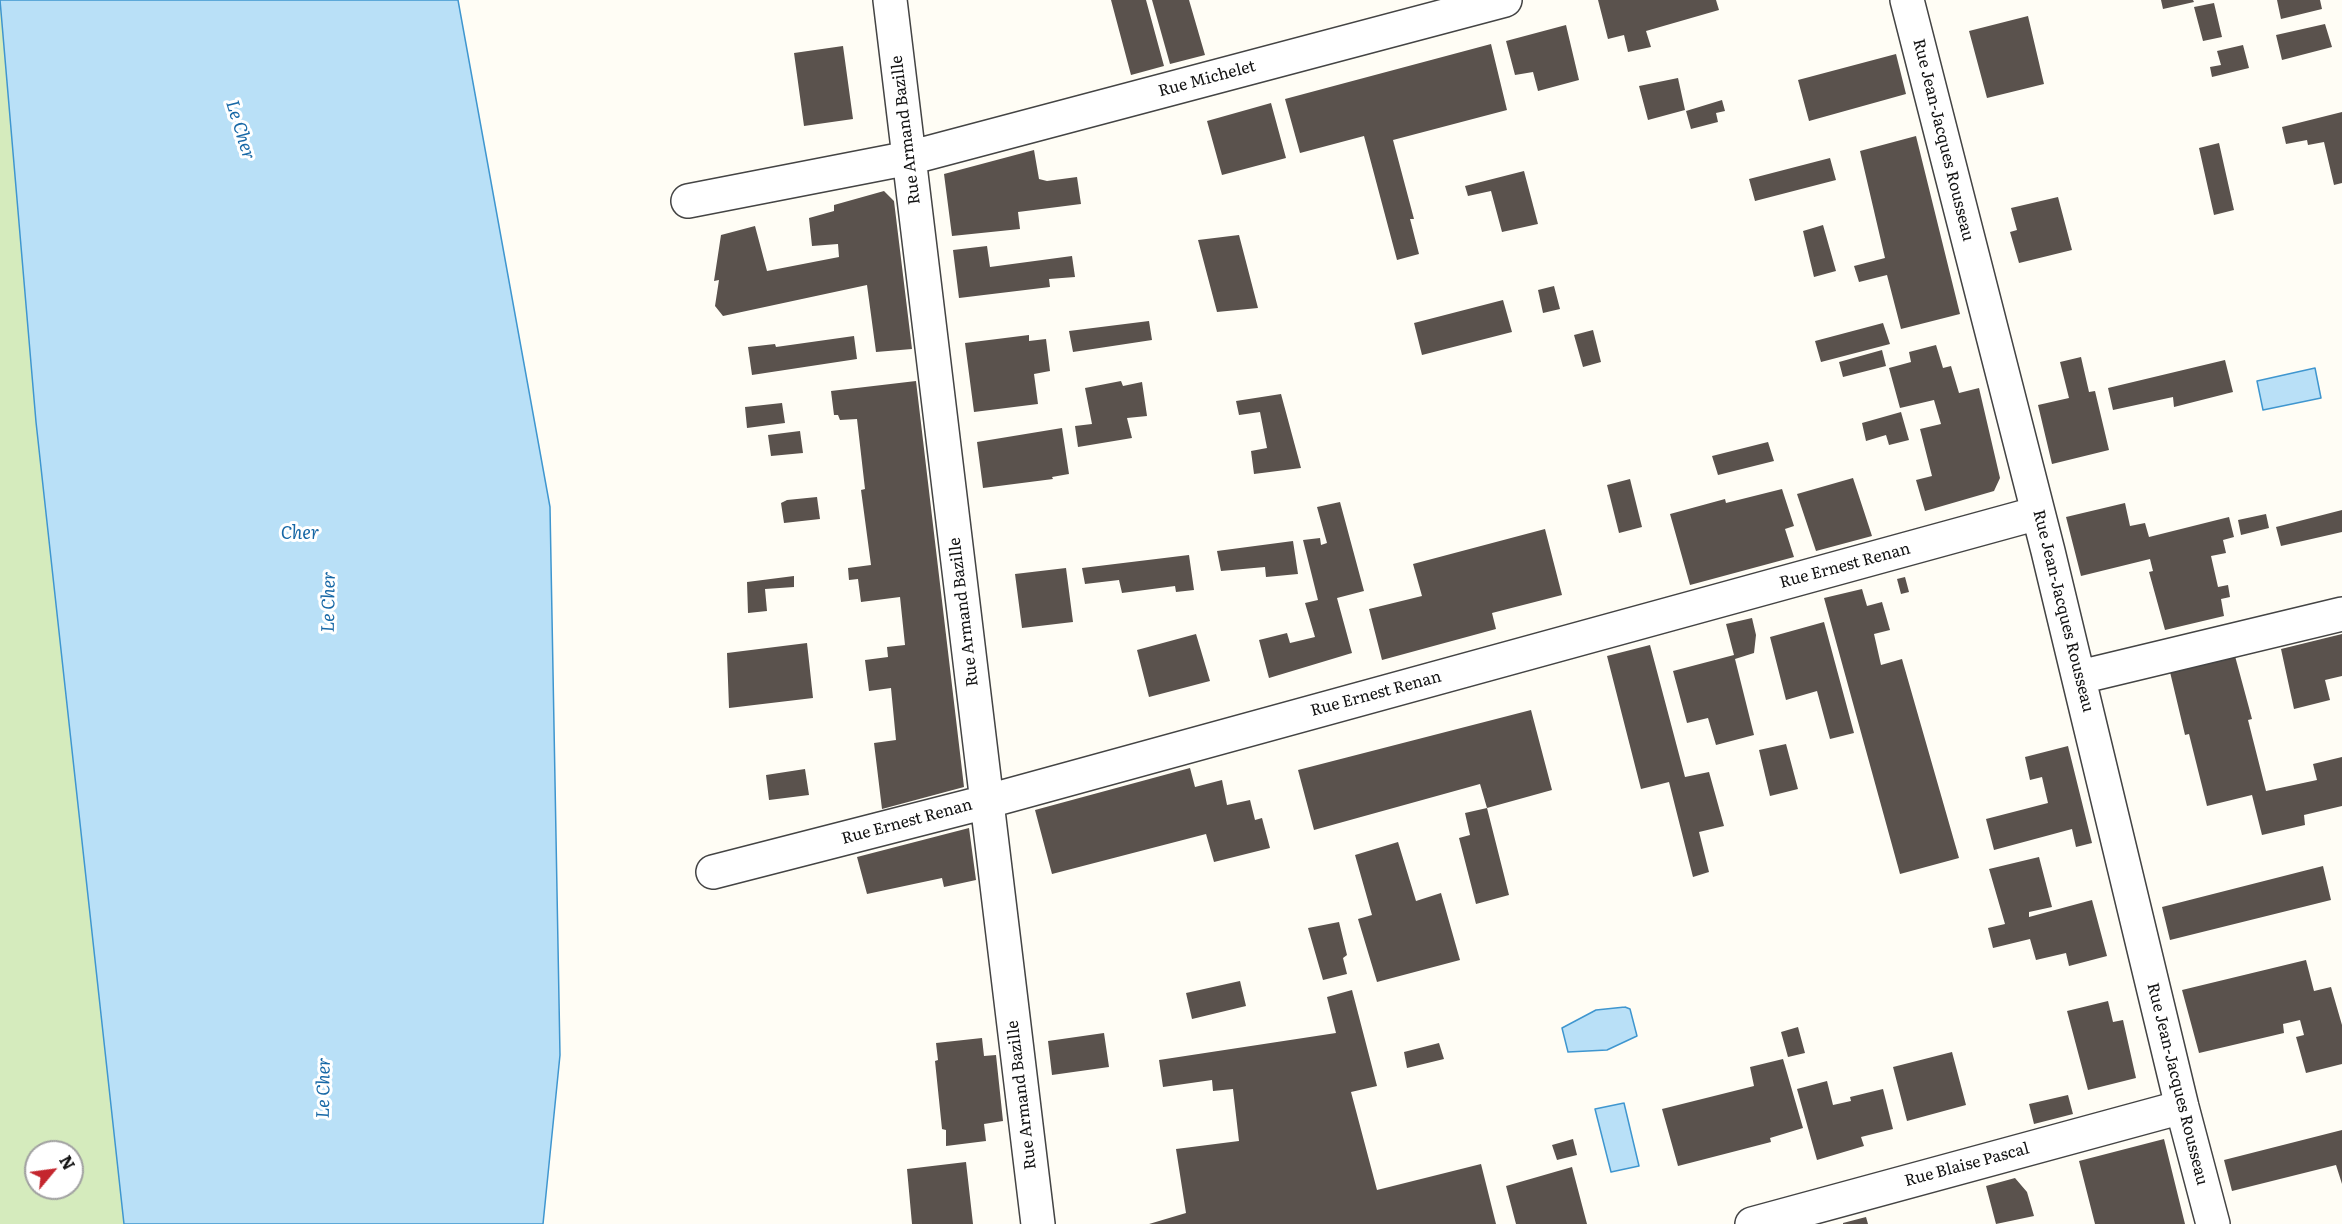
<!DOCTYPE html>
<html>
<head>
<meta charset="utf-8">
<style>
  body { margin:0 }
  #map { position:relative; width:2342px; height:1224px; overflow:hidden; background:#fffdf5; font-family:Literata,serif }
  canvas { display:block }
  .north { position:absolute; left:24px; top:1140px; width:60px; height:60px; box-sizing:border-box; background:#fff; border:2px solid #a0a0a0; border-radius:50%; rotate:61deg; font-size:16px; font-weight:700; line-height:24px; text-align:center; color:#111 }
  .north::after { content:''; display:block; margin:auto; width:21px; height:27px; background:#c4262e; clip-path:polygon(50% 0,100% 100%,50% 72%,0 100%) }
</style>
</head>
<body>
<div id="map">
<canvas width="2342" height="1224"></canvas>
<div class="north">N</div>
</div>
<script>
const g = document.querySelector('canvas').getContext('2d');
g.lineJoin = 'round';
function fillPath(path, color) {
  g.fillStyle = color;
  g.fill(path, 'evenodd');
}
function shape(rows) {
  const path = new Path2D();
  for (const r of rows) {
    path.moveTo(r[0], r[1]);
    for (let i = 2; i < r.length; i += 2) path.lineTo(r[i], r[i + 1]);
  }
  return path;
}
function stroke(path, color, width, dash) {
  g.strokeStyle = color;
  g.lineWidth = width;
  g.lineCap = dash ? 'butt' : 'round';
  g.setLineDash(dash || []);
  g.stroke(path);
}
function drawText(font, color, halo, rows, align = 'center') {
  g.font = font + ' Literata,serif';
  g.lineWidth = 6;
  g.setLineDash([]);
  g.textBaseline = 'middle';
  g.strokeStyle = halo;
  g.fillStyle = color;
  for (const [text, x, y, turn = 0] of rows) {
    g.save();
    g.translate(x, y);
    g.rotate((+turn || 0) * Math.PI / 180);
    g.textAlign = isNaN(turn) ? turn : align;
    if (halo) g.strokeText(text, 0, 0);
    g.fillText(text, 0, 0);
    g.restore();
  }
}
fillPath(shape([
  [0,1,36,422,124,1224,0,1224],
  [36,1152,72,1152,72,1188,36,1188]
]), '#d5ebbd');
const water = shape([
  [0,0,458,0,550,507,560,1055,543,1224,124,1224,36,422,0,0],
  [2315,368,2321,398,2263,410,2257,381,2315,368],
  [1625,1007,1630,1009,1637,1036,1607,1050,1568,1052,1562,1028,1596,1010,1625,1007],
  [1624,1103,1639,1166,1611,1172,1595,1109,1624,1103]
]);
fillPath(water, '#b9e0f7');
stroke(water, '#3f96cf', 1.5);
fillPath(shape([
  [1111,0,1146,0,1164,66,1131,75],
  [1152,0,1189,0,1205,55,1170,64],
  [1598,0,1716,0,1719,10,1646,31,1651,47,1628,52,1624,35,1608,39],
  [2161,0,2193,0,2194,2,2163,9],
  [2277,0,2320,0,2322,9,2281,19],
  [2214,3,2222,37,2203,41,2194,7],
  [2028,16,2044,84,1987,98,1969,31],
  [2325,24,2332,47,2282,60,2276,35],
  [1566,25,1579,80,1538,91,1533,72,1515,75,1506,41],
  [1491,44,1507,110,1393,140,1414,219,1410,219,1419,254,1397,260,1364,136,1300,153,1285,99],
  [2243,45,2249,68,2212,77,2210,67,2221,65,2217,51],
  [843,46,853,119,804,126,794,53],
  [1896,54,1906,94,1809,121,1798,80],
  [1678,78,1685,110,1648,120,1639,86],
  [1722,100,1725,111,1716,113,1718,122,1691,129,1686,111],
  [1271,103,1286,158,1222,175,1207,121],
  [2342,112,2342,183,2334,185,2324,142,2308,145,2307,140,2286,144,2282,127],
  [1916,136,1960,314,1901,329,1887,275,1859,282,1854,266,1885,258,1860,151],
  [2219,143,2234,210,2214,215,2199,148],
  [1034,150,1039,179,1047,181,1077,177,1081,204,1018,212,1020,229,952,236,944,174],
  [1830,158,1836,180,1755,201,1749,179],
  [1524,171,1538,224,1502,232,1491,191,1468,196,1465,186],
  [884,191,894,201,912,349,876,352,867,285,723,316,715,306,719,280,714,281,721,235,755,226,767,271,839,257,838,244,812,246,809,218,834,211,834,205],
  [2058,197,2072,250,2019,263,2010,232,2017,230,2011,208],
  [1823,225,1836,271,1814,277,1803,231],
  [1239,235,1258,308,1217,312,1198,240],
  [987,246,990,267,1072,256,1075,277,1049,279,1050,287,959,298,953,250],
  [1554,286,1560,309,1543,313,1538,290],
  [1503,300,1512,332,1422,355,1414,323],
  [1149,321,1152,340,1073,352,1069,331],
  [1883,323,1890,344,1821,362,1815,341],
  [1593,330,1601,362,1583,367,1574,335],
  [1029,335,1029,341,1046,339,1050,371,1034,374,1038,404,974,412,965,343],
  [854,336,857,359,752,375,748,347,775,344,776,347],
  [1936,345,1943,368,1951,366,1959,393,1979,388,2000,478,1994,491,1925,511,1916,480,1932,476,1920,429,1941,424,1934,400,1900,408,1889,368,1911,362,1909,352],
  [1882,350,1886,366,1843,377,1839,362],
  [2081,357,2089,392,2095,391,2109,450,2052,464,2038,405,2069,398,2060,362],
  [2225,360,2233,392,2174,407,2173,397,2113,410,2108,388],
  [916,381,964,787,882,809,874,743,896,740,891,688,869,691,865,660,888,657,887,647,905,645,900,597,861,602,858,579,849,580,848,568,871,565,861,490,865,489,857,419,840,420,838,415,834,415,831,391],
  [1121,381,1123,386,1142,382,1147,416,1127,418,1132,438,1078,447,1075,426,1092,424,1085,388],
  [1281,394,1301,468,1254,474,1251,451,1267,448,1260,412,1239,415,1236,401],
  [782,403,785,423,747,428,745,407],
  [1901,412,1909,440,1889,445,1886,435,1866,441,1862,423],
  [1062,428,1069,474,1052,477,1053,479,983,488,977,442],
  [800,431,803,453,771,456,768,435],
  [1768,442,1774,461,1718,475,1712,456],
  [1853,478,1872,536,1816,551,1797,494],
  [1630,479,1642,527,1619,533,1607,485],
  [1782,489,1794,526,1785,529,1794,557,1690,585,1670,514,1725,499,1726,503],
  [817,497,820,519,784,523,781,503,787,500],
  [1340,502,1364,591,1337,598,1352,653,1269,678,1259,640,1287,633,1290,643,1315,637,1305,603,1318,600,1303,540,1320,538,1321,545,1327,543,1317,507],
  [2125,503,2130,526,2145,523,2149,537,2229,517,2234,537,2223,540,2226,553,2211,556,2218,587,2228,585,2230,597,2221,599,2224,616,2165,630,2149,572,2153,571,2150,559,2081,576,2066,517],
  [2342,510,2342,532,2281,546,2276,527],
  [2266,514,2269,528,2241,535,2238,520],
  [1545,529,1562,595,1492,613,1496,629,1382,660,1369,609,1422,596,1413,564],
  [1293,541,1298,574,1266,577,1265,567,1221,571,1217,551],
  [1189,555,1194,590,1176,592,1175,586,1122,593,1119,580,1085,584,1082,568],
  [1066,568,1073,622,1022,628,1015,574],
  [794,576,794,587,765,589,767,611,748,613,747,582],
  [1905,577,1909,592,1901,594,1897,579],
  [1862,589,1867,606,1882,602,1890,630,1874,634,1881,665,1902,659,1959,858,1900,874,1824,598],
  [1752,618,1756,635,1754,653,1735,659,1754,735,1716,745,1708,718,1687,723,1673,671,1734,655,1726,624],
  [1824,622,1854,733,1830,739,1817,691,1786,700,1770,637],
  [1196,634,1210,681,1149,697,1137,650],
  [2342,634,2342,676,2325,680,2330,700,2294,709,2281,649],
  [807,643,813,698,729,708,727,653],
  [1650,645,1685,777,1709,772,1724,826,1699,832,1709,872,1693,877,1669,782,1641,789,1607,656],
  [2235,656,2252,719,2248,720,2266,791,2317,780,2313,764,2342,757,2342,806,2304,815,2305,825,2262,835,2252,795,2207,806,2189,734,2185,735,2170,672],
  [1531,710,1552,790,1487,808,1480,784,1314,830,1298,770],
  [1786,744,1798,789,1770,796,1759,750],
  [2068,746,2092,843,2076,847,2072,829,1994,850,1986,819,2048,803,2042,777,2030,780,2025,757],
  [1190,768,1195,787,1222,780,1227,805,1250,800,1255,820,1262,818,1270,848,1214,862,1206,834,1052,874,1035,810],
  [805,769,809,795,769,800,766,775],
  [1487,808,1509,895,1476,904,1459,838,1470,835,1465,813],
  [969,828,976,880,944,887,942,878,867,894,857,857],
  [1398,842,1416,901,1441,893,1460,960,1377,982,1358,919,1372,915,1355,855],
  [2039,857,2052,907,2029,912,2029,917,2092,900,2107,956,2069,966,2066,953,2036,960,2030,939,1993,948,1988,928,2005,924,1989,869],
  [2323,866,2331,900,2170,940,2162,907],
  [1339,922,1347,955,1343,958,1347,974,1323,980,1308,928],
  [2306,960,2314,991,2331,987,2342,1025,2342,1064,2306,1073,2296,1037,2304,1035,2300,1020,2283,1024,2284,1033,2199,1053,2182,990],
  [1240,981,1246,1006,1192,1019,1186,993],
  [1352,990,1377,1086,1351,1092,1377,1190,1481,1164,1496,1224,1149,1224,1186,1213,1176,1149,1239,1141,1233,1089,1213,1091,1212,1080,1163,1087,1159,1060,1336,1033,1327,997],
  [2108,1001,2113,1022,2123,1020,2136,1078,2088,1090,2067,1011],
  [1798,1027,1805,1053,1788,1057,1781,1032],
  [1104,1033,1109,1067,1052,1075,1048,1041],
  [982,1038,984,1056,996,1055,1003,1121,984,1124,986,1141,946,1146,946,1130,942,1129,935,1061,938,1060,936,1043],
  [1439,1043,1444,1059,1407,1068,1404,1052],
  [1952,1052,1966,1105,1907,1121,1893,1067],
  [1783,1059,1803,1128,1770,1138,1771,1142,1678,1166,1662,1109,1754,1086,1750,1067],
  [1827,1081,1833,1105,1851,1101,1850,1097,1883,1089,1893,1129,1861,1137,1864,1146,1817,1160,1797,1089],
  [2068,1095,2073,1114,2034,1124,2029,1104],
  [2342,1130,2342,1184,2336,1165,2232,1191,2224,1160],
  [1573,1139,1577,1155,1557,1160,1552,1145],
  [2164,1139,2185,1224,2095,1224,2079,1161],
  [966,1162,973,1224,912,1224,907,1169],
  [1572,1167,1587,1224,1516,1224,1506,1186],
  [2015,1178,2027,1192,2034,1216,1996,1224,1986,1186],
  [1866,1217,1868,1224,1843,1224,1843,1223]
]), '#5a524d');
const street = shape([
  [890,0,1038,1224],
  [1907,0,2048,551,2182,1107,2213,1224],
  [688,201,909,158,1505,0],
  [2080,677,2342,614],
  [713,872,974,805,2038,513],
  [1752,1224,2182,1107]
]);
stroke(street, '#444', 36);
stroke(street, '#fff', 33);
drawText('16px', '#111', '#fff', [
  ["Rue Michelet",1207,79,-15],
  ["Rue Armand Bazille",906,130,-97],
  ["Rue Jean-Jacques Rousseau",1943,140,76],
  ["Rue Ernest Renan",1845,566,-15],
  ["Rue Jean-Jacques Rousseau",2063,611,76],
  ["Rue Armand Bazille",964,612,-97],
  ["Rue Ernest Renan",1376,694,-15],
  ["Rue Ernest Renan",907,822,-15],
  ["Rue Jean-Jacques Rousseau",2177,1084,76],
  ["Rue Armand Bazille",1022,1095,-97],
  ["Rue Blaise Pascal",1967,1165,-15]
]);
drawText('italic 18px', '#1768a6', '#fff', [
  ["Le Cher",240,130,73],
  ["Cher",300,534],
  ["Le Cher",329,602,-89],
  ["Le Cher",324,1088,-89]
]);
</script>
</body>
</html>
